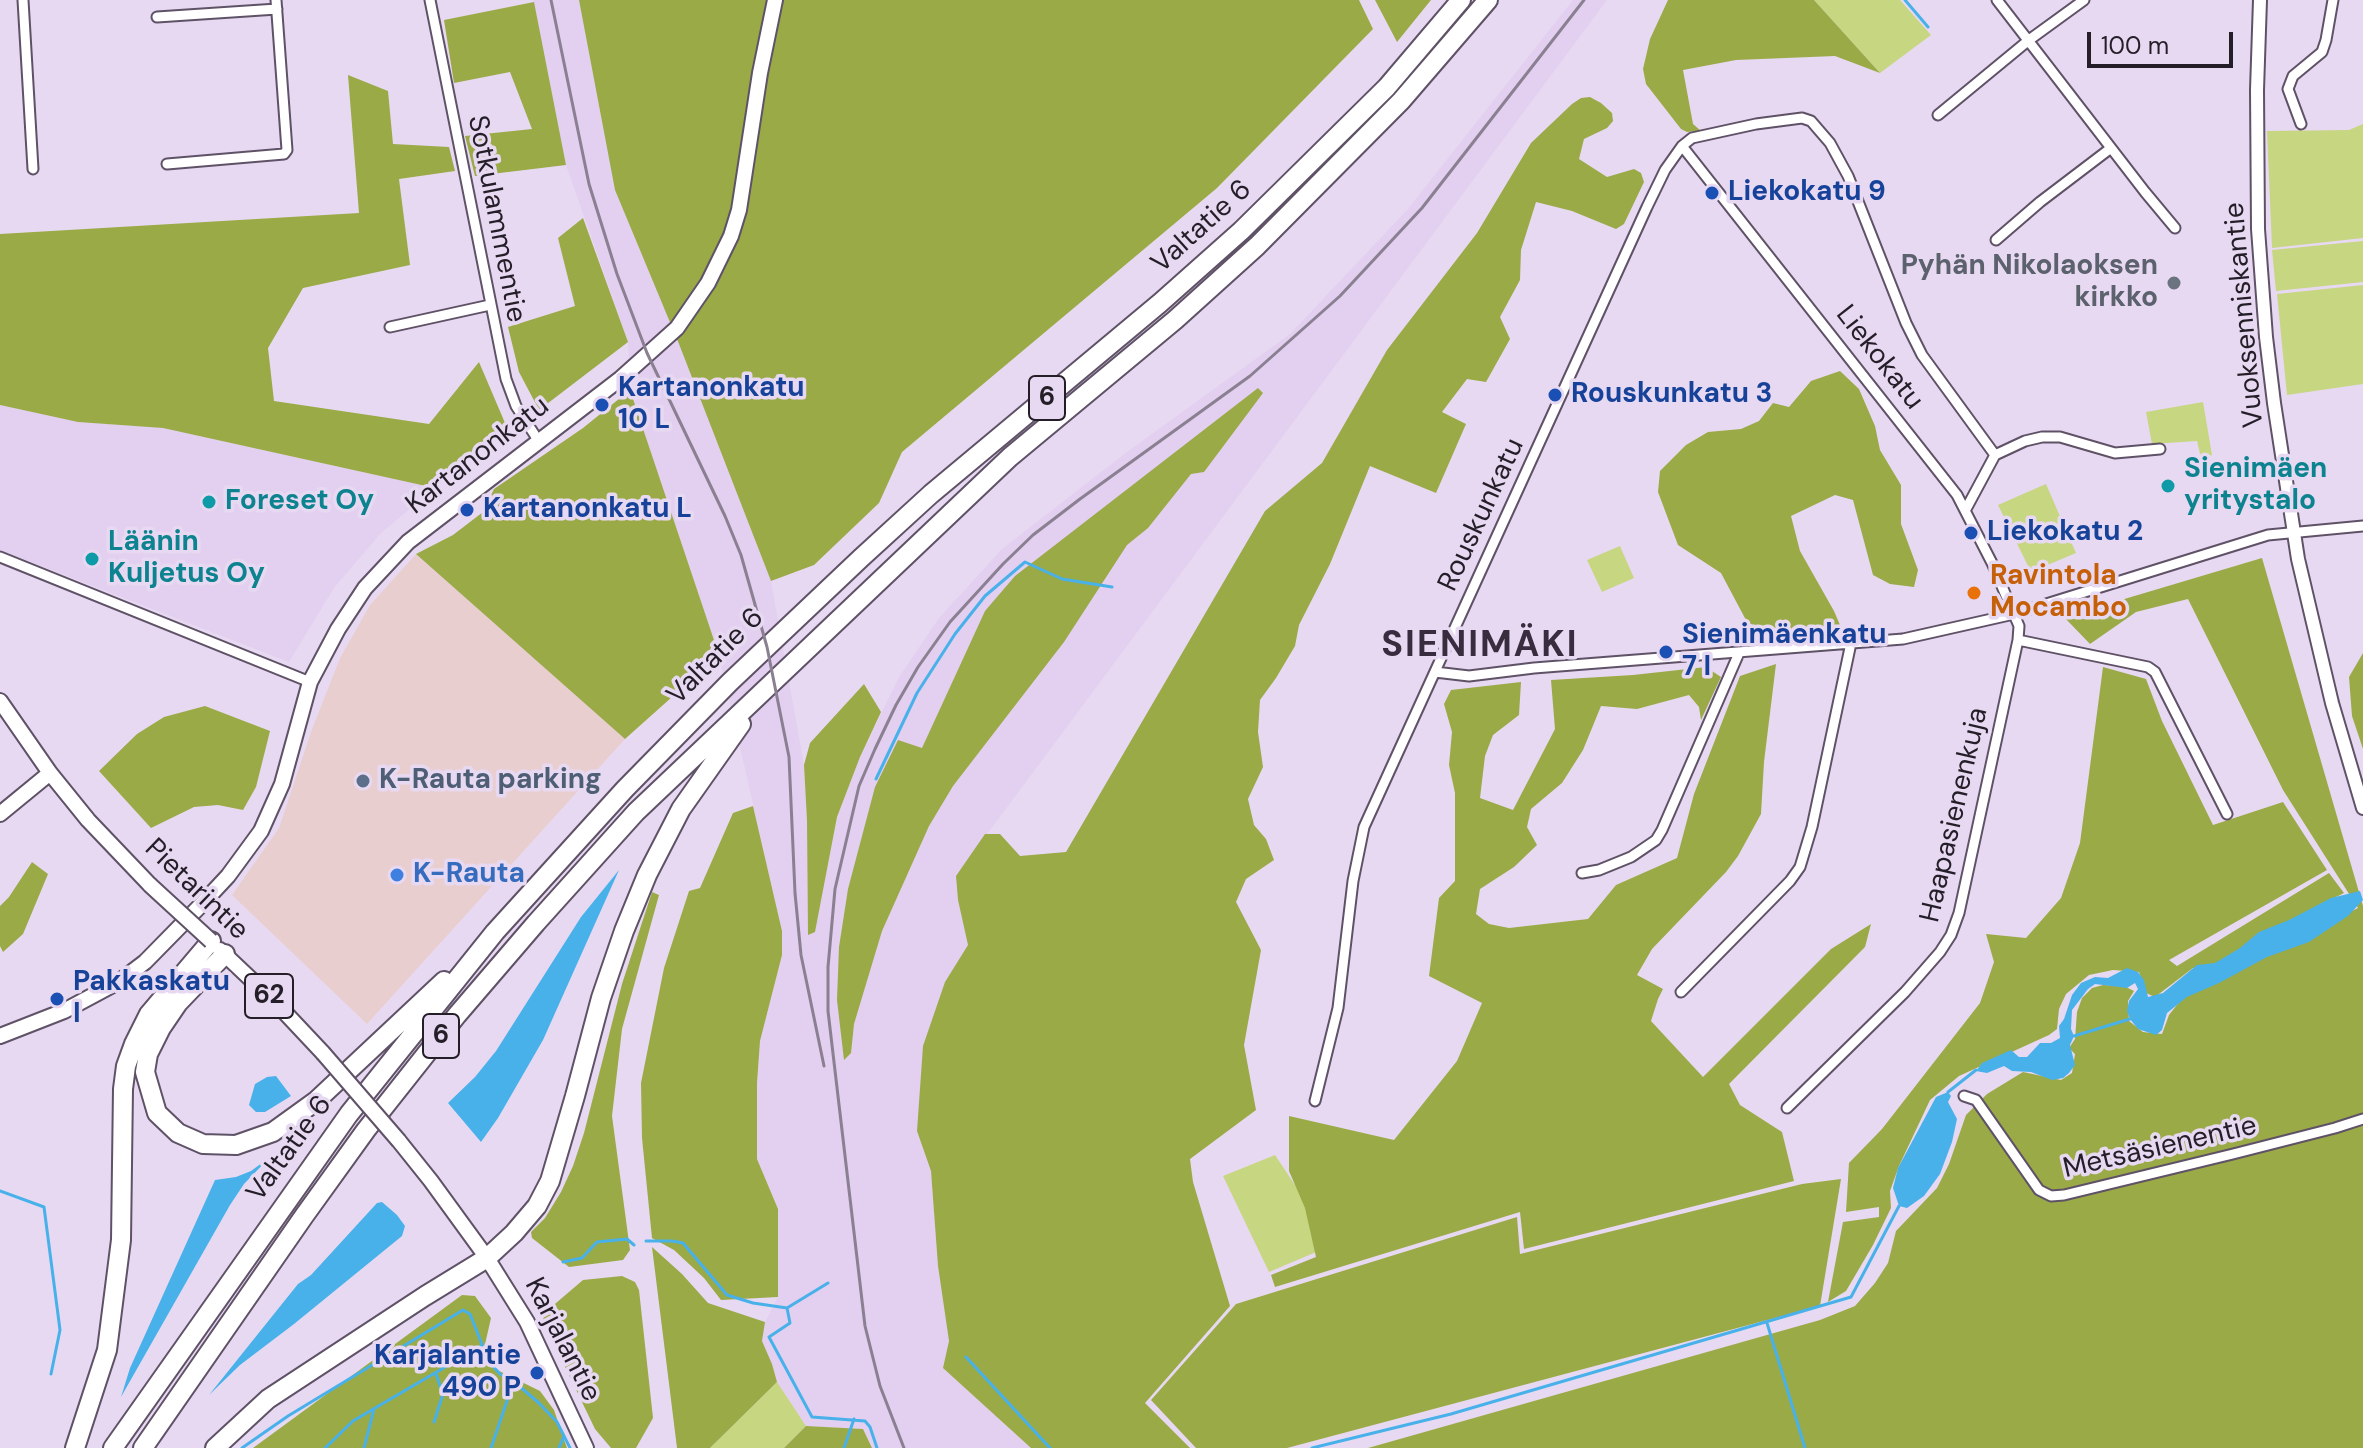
<!DOCTYPE html>
<html>
<head>
<meta charset="utf-8">
<style>
  body { margin:0 }
  #map { position:relative; width:2363px; height:1448px; overflow:hidden; background:#e8d9f2; font-family:"DM Sans",sans-serif }
  canvas { display:block }
  .scale { position:absolute; left:2087px; top:32px; width:146px; height:36px; box-sizing:border-box; border:4px solid #231e27; border-top:0; padding-left:10px; font-size:24px; line-height:28px; white-space:nowrap; color:#231e27; -webkit-text-stroke:6px #e8d9f2; paint-order:stroke }
</style>
</head>
<body>
<div id="map">
<canvas width="2363" height="1448"></canvas>
<div class="scale">100 m</div>
</div>
<script>
const g = document.querySelector('canvas').getContext('2d');
g.lineJoin = 'round';
function fillPath(path, color) {
  g.fillStyle = color;
  g.fill(path, 'evenodd');
}
function shape(rows) {
  const path = new Path2D();
  for (const r of rows) {
    path.moveTo(r[0], r[1]);
    for (let i = 2; i < r.length; i += 2) path.lineTo(r[i], r[i + 1]);
  }
  return path;
}
function stroke(path, color, width, dash) {
  g.strokeStyle = color;
  g.lineWidth = width;
  g.lineCap = dash ? 'butt' : 'round';
  g.setLineDash(dash || []);
  g.stroke(path);
}
function drawText(font, color, halo, rows, align = 'center') {
  g.font = font + ' "DM Sans",sans-serif';
  g.lineWidth = 7;
  g.setLineDash([]);
  g.textBaseline = 'middle';
  g.strokeStyle = halo;
  g.fillStyle = color;
  for (const [text, x, y, turn = 0] of rows) {
    g.save();
    g.translate(x, y);
    g.rotate((+turn || 0) * Math.PI / 180);
    g.textAlign = isNaN(turn) ? turn : align;
    if (halo) g.strokeText(text, 0, 0);
    g.fillText(text, 0, 0);
    g.restore();
  }
}
fillPath(shape([
  [416,554,625,739,367,1024,232,895,279,828,311,732,340,658,370,605]
]), '#e9cecf');
fillPath(shape([
  [533,0,579,0,615,190,679,344,771,581,804,765,807,821,808,934,815,932,837,817,860,757,899,677,939,618,1002,549,1127,452,1290,334,1407,210,1573,0,1607,0,956,876,958,900,968,945,945,982,917,1131,931,1171,938,1266,949,1341,943,1368,1031,1448,872,1448,863,1429,806,1426,777,1382,772,1364,762,1341,765,1322,778,1297,778,1209,757,1159,757,1083,760,1041,782,955,782,931,719,655,630,390,628,342,566,165],
  [0,405,78,422,163,428,435,488,381,533,334,588,289,662,0,550]
]), '#e3cfef');
fillPath(shape([
  [1814,0,1900,0,1931,35,1880,73],
  [2363,124,2363,238,2272,248,2267,131,2349,130],
  [2363,241,2363,282,2276,291,2272,250],
  [2363,285,2363,384,2287,395,2277,294],
  [2203,402,2212,455,2201,458,2197,441,2152,444,2146,412],
  [2046,484,2076,553,2031,572,1998,505],
  [1620,546,1634,578,1602,592,1587,560],
  [1275,1155,1301,1194,1321,1250,1269,1272,1223,1176],
  [777,1382,806,1426,784,1448,710,1448]
]), '#c7d681');
fillPath(shape([
  [579,0,1359,0,1373,29,1217,188,902,452,879,503,814,565,771,581,679,344,615,190],
  [1375,0,1431,0,1397,42],
  [1668,0,1814,0,1880,73,1835,56,1736,60,1683,70,1693,124,1701,131,1687,132,1681,129,1646,84,1643,69,1650,39],
  [534,2,566,165,475,176,465,136,532,129,510,72,454,83,444,20],
  [348,75,388,91,393,144,449,147,455,171,399,179,410,265,303,288,268,348,274,401,429,424,479,362,508,430,435,488,163,428,78,422,0,405,0,234,359,213],
  [1590,97,1601,103,1612,113,1613,121,1607,128,1584,139,1579,159,1607,177,1634,169,1641,173,1644,182,1624,224,1616,229,1572,211,1536,202,1521,250,1520,280,1500,317,1510,339,1486,382,1467,379,1442,412,1466,424,1436,493,1370,466,1330,564,1299,625,1295,646,1276,678,1260,700,1258,732,1263,767,1248,799,1254,825,1266,839,1274,860,1246,879,1236,902,1261,950,1244,1045,1256,1110,1190,1159,1193,1182,1230,1306,1145,1403,1190,1448,1031,1448,943,1368,949,1341,938,1266,931,1171,917,1131,923,1046,945,982,968,945,958,900,956,876,985,834,1000,834,1020,856,1066,852,1265,511,1322,463,1387,350,1477,233,1531,143,1572,104,1581,98],
  [583,218,628,342,539,410,519,372,508,327,575,306,558,238],
  [1840,371,1859,389,1875,426,1880,450,1901,485,1901,524,1918,570,1914,587,1890,584,1873,575,1853,500,1835,495,1791,516,1800,551,1834,611,1843,632,1792,639,1773,636,1747,622,1721,573,1678,545,1658,492,1660,471,1686,445,1708,432,1741,429,1759,421,1773,403,1789,407,1811,381],
  [1258,388,1263,393,1204,472,1191,474,1148,528,1127,545,1064,642,953,786,929,826,882,931,854,1024,851,1053,844,1060,837,1000,839,947,848,889,875,787,898,740,922,748,985,611,1015,576],
  [630,390,719,655,625,739,416,554,453,535,483,512,494,489,583,428],
  [2262,558,2363,906,2363,1448,1368,1448,1820,1320,1855,1306,1875,1283,1888,1263,1896,1231,1937,1188,1949,1164,1966,1115,1987,1094,2023,1072,2061,1080,2072,1073,2075,1054,2069,1048,2075,1039,2077,1012,2082,998,2092,988,2103,985,2124,986,2134,991,2128,1001,2129,1021,2143,1032,2162,1034,2169,1015,2183,997,2205,984,2358,908,2283,790,2188,599,2136,612,2090,644,2064,617],
  [2363,653,2363,749,2352,716,2349,677],
  [1776,664,1764,762,1761,814,1738,856,1726,872,1652,949,1637,975,1663,989,1658,999,1651,1021,1703,1077,1831,949,1871,924,1865,947,1729,1084,1740,1105,1782,1132,1794,1181,1524,1249,1520,1212,1275,1287,1271,1275,1316,1257,1305,1208,1289,1171,1289,1116,1394,1140,1457,1061,1482,1003,1429,976,1439,898,1455,881,1455,793,1449,765,1452,732,1444,704,1451,690,1521,682,1519,715,1493,735,1485,756,1480,798,1513,810,1555,729,1551,680,1633,675,1706,667,1721,677,1701,720,1699,707,1689,695,1637,709,1601,706,1583,750,1562,783,1531,809,1527,827,1537,845,1514,867,1480,889,1476,914,1489,924,1509,928,1588,919,1616,885,1677,858,1694,794,1740,676],
  [2103,667,2146,679,2162,721,2213,825,2283,802,2327,870,2169,960,2177,966,2329,873,2344,893,2281,925,2237,956,2202,968,2193,968,2155,997,2146,993,2139,972,2113,970,2089,975,2066,994,2059,1009,2057,1029,2049,1035,1959,1076,1930,1100,1899,1166,1890,1191,1891,1208,1873,1245,1846,1291,1828,1302,1843,1222,1879,1217,1879,1207,1846,1212,1849,1163,1882,1129,1980,1003,1994,962,1986,934,2026,938,2061,898,2080,843],
  [864,684,881,712,860,757,837,817,815,932,808,935,807,821,804,765,810,743],
  [205,706,270,731,256,787,243,810,218,805,194,807,151,828,99,771,137,734,164,717],
  [753,806,782,931,782,955,760,1041,757,1083,757,1159,778,1209,778,1297,721,1300,704,1278,674,1250,652,1238,642,1138,641,1083,664,968,689,891,700,888,733,813],
  [32,862,48,874,23,934,3,952,0,946,0,906,9,897],
  [652,892,659,895,622,1029,612,1116,630,1250,623,1260,569,1267,532,1238,531,1232,545,1218,561,1192,573,1166,584,1133,622,984],
  [1841,1179,1820,1306,1287,1448,1196,1448,1151,1400,1236,1304,1517,1217,1520,1254,1802,1184],
  [652,1247,682,1274,708,1303,765,1322,762,1341,772,1364,777,1382,710,1448,677,1448],
  [622,1276,635,1282,639,1290,653,1418,636,1448,611,1448,595,1429,543,1321,544,1315,549,1309,583,1280],
  [462,1295,475,1296,491,1318,481,1362,540,1391,554,1410,567,1448,253,1448],
  [806,1426,863,1429,872,1448,784,1448]
]), '#9aaa46');
fillPath(shape([
  [619,870,543,1040,498,1118,481,1142,448,1103,475,1077,496,1051,581,917],
  [2360,891,2363,900,2348,916,2309,942,2267,957,2219,983,2187,997,2167,1013,2162,1030,2156,1035,2138,1029,2130,1019,2127,1011,2129,1001,2138,989,2135,983,2127,988,2095,984,2088,989,2072,1010,2071,1029,2074,1036,2070,1045,2075,1065,2069,1073,2063,1078,2052,1080,2031,1072,2012,1071,2004,1066,1987,1073,1976,1071,1982,1063,2011,1050,2019,1057,2027,1057,2040,1043,2051,1043,2060,1038,2059,1026,2064,1019,2072,995,2081,983,2095,977,2108,978,2127,968,2138,972,2144,980,2148,997,2163,993,2197,965,2215,963,2240,948,2259,932,2289,920,2331,898],
  [276,1076,291,1096,265,1112,256,1112,249,1105,255,1084,267,1077],
  [1948,1092,1951,1096,1948,1102,1957,1119,1952,1142,1940,1174,1924,1196,1907,1208,1899,1206,1893,1188,1898,1168,1936,1097],
  [270,1157,244,1184,230,1205,121,1397,130,1368,215,1180,236,1177,251,1171],
  [382,1202,397,1215,405,1226,402,1236,294,1324,240,1365,209,1395,298,1284,311,1275,377,1203]
]), '#48b1ea');
stroke(shape([
  [1905,0,1928,27],
  [876,779,917,693,955,634,985,596,1025,562,1062,579,1112,587],
  [2074,1036,2130,1019],
  [1948,1092,1976,1070],
  [0,1191,44,1207,60,1330,51,1374],
  [646,1241,672,1241,683,1243,727,1295,753,1303,787,1308,828,1283],
  [563,1262,582,1258,597,1242,627,1239,634,1245],
  [787,1308,790,1323,769,1337,812,1417,865,1421,870,1427,877,1448],
  [1767,1323,1805,1448],
  [966,1357,1050,1448],
  [434,1422,443,1394,436,1374],
  [242,1448,288,1416,463,1310,470,1314,489,1362,500,1374,519,1386,539,1403,557,1422,570,1448],
  [325,1448,353,1421,481,1346],
  [364,1448,374,1409],
  [491,1448,513,1383],
  [559,1448,564,1436],
  [844,1448,854,1419],
  [1312,1448,1451,1414,1851,1297,1899,1206]
]), '#48b1ea', 3);
const minor = shape([
  [23,0,33,169],
  [430,0,506,379,516,406,538,440],
  [1997,0,2145,192,2175,228],
  [157,17,277,9],
  [1938,115,2029,40,2084,0],
  [2301,124,2288,89,2293,76,2322,52,2326,40,2333,0],
  [1682,146,1957,495,1992,563,2019,626,2018,640,1959,913,1951,935,1940,952,1905,992,1787,1108],
  [167,164,284,154,287,150,276,0],
  [1996,240,2040,202,2111,148],
  [390,327,490,305],
  [1995,455,2025,441,2042,437,2060,437,2115,453,2160,449],
  [0,557,310,682],
  [2018,640,2148,667,2155,672,2227,814],
  [1435,672,1469,676,1534,668,1903,639,2014,614,2268,535,2363,526],
  [1582,873,1599,870,1631,857,1656,840,1662,830,1739,653],
  [1681,992,1790,881,1800,867,1812,827,1851,643],
  [1964,1096,1976,1100,2039,1190,2051,1196,2064,1195,2233,1154,2335,1128,2363,1119],
  [1315,1101,1338,1008,1353,881,1364,827,1647,207,1665,170,1682,146,1692,138,1756,124,1802,118,1811,121,1830,143,1848,176,1906,323,1922,355,1995,455,1966,509]
]);
const tertiary = shape([
  [2260,0,2257,90,2258,229,2266,337,2274,403,2298,559,2332,703,2363,808]
]);
const secondary = shape([
  [0,1036,64,1011,120,981,145,962,200,906,228,876,261,831,282,784,310,682,338,629,365,588,408,542,620,379,677,328,708,283,731,236,739,210,760,73,775,0],
  [487,1258,527,1322,586,1448]
]);
const primary = shape([
  [0,701,50,773,88,820,150,885],
  [0,814,50,773],
  [220,950,276,1003,323,1053],
  [399,1141,431,1181,487,1258]
]);
const motorway = shape([
  [225,954,178,1003,161,1028,148,1054,145,1072,157,1113,178,1133,203,1144,236,1145,273,1132,316,1101,444,981],
  [75,1448,107,1350,121,1240,123,1089,126,1066,134,1044,149,1014,211,941],
  [113,1448,349,1114,495,932,625,789,730,682,861,558,931,494,1160,303,1241,231,1387,87,1461,0],
  [143,1448,304,1216,366,1130,457,1015,536,923,636,812,1010,457,1175,320,1257,246,1401,101,1488,0],
  [215,1448,268,1399,425,1296,487,1258,514,1233,537,1206,550,1181,575,1096,601,998,624,931,647,875,681,809,741,724]
]);
stroke(minor, '#5f5267', 13);
stroke(tertiary, '#5f5267', 16);
stroke(secondary, '#5f5267', 18);
stroke(primary, '#5f5267', 18);
stroke(motorway, '#5f5267', 22);
stroke(minor, '#fff', 9);
stroke(tertiary, '#fff', 12);
stroke(secondary, '#fff', 14);
stroke(primary, '#fff', 14);
stroke(motorway, '#fff', 18);
stroke(shape([
  [551,0,589,184,617,274,647,353,725,516,741,555,767,647,789,757,795,893,801,955,824,1066],
  [904,1448,880,1386,865,1326,828,1011,828,967,835,889,859,786,875,749,896,705,918,667,950,622,1003,564,1033,535,1080,499,1250,376,1340,296,1422,208,1584,0]
]), '#8a8091', 3);
const primaryBridge = shape([
  [150,885,211,941],
  [323,1053,399,1141]
]);
stroke(primaryBridge, '#5f5267', 18, []);
stroke(primaryBridge, '#fff', 14);
for (const [x, y, r, color] of [
  [1712,193,8,"#1a4fb4"],
  [2174,283,8,"#6b7280"],
  [1555,395,8,"#1a4fb4"],
  [602,405,8,"#1a4fb4"],
  [2168,486,8,"#0f9aa8"],
  [209,502,8,"#0f9aa8"],
  [467,510,8,"#1a4fb4"],
  [1971,533,8,"#1a4fb4"],
  [92,559,8,"#0f9aa8"],
  [1974,593,8,"#e8710a"],
  [1666,652,8,"#1a4fb4"],
  [363,781,8,"#5c6f8a"],
  [397,875,8,"#3f7fe0"],
  [57,999,8,"#1a4fb4"],
  [537,1373,8,"#1a4fb4"]
]) {
  const dot = new Path2D();
  dot.arc(x, y, r, 0, 2 * Math.PI);
  g.fillStyle = color;
  g.fill(dot);
  stroke(dot, '#e8d9f2', 3);
}
for (const [x, y, w] of [
  [1047,398,36],
  [269,996,48],
  [441,1036,36]
]) {
  const box = new Path2D();
  box.roundRect(x - w / 2, y - 22, w, 44, 6);
  g.fillStyle = '#e8d9f2';
  g.fill(box);
  stroke(box, '#231e27', 2);
}
drawText('bold 26px', '#231e27', null, [
  ["6",1047,398],
  ["62",269,996],
  ["6",441,1036]
]);
drawText('bold 28px', '#164399', '#e8d9f2', [
  ["Liekokatu 9",1728,193],
  ["Kartanonkatu",618,389],
  ["10 L",618,421],
  ["Rouskunkatu 3",1571,395],
  ["Kartanonkatu L",483,510],
  ["Liekokatu 2",1987,533],
  ["Sienimäenkatu",1682,636],
  ["7 I",1682,668],
  ["Pakkaskatu",73,983],
  ["I",73,1015],
  ["Karjalantie",521,1357,"right"],
  ["490 P",521,1389,"right"]
], 'left');
drawText('28px', '#231e27', '#e8d9f2', [
  ["Sotkulammentie",496,219,79],
  ["Valtatie 6",1202,227,-42],
  ["Vuoksenniskantie",2245,315,-95],
  ["Liekokatu",1879,358,52],
  ["Kartanonkatu",478,456,-38],
  ["Rouskunkatu",1482,515,-65],
  ["Valtatie 6",716,657,-45],
  ["Haapasienenkuja",1955,815,-77],
  ["Pietarintie",196,890,44],
  ["Metsäsienentie",2160,1148,-13],
  ["Valtatie 6",290,1149,-54],
  ["Karjalantie",562,1340,63]
]);
drawText('bold 28px', '#5b616d', '#e8d9f2', [
  ["Pyhän Nikolaoksen",2158,267],
  ["kirkko",2158,299]
], 'right');
drawText('bold 28px', '#0d838f', '#e8d9f2', [
  ["Sienimäen",2184,470],
  ["yritystalo",2184,502],
  ["Foreset Oy",225,502],
  ["Läänin",108,543],
  ["Kuljetus Oy",108,575]
], 'left');
drawText('bold 28px', '#c56008', '#e8d9f2', [
  ["Ravintola",1990,577],
  ["Mocambo",1990,609]
], 'left');
drawText('bold 28px', '#4e5e75', '#e8d9f2', [
  ["K-Rauta parking",379,781]
], 'left');
drawText('bold 28px', '#366cbe', '#e8d9f2', [
  ["K-Rauta",413,875]
], 'left');
g.letterSpacing = '2px';
drawText('bold 36px', '#382c3f', '#e8d9f2', [
  ["SIENIMÄKI",1480,647]
]);
g.letterSpacing = '0px';
</script>
</body>
</html>
